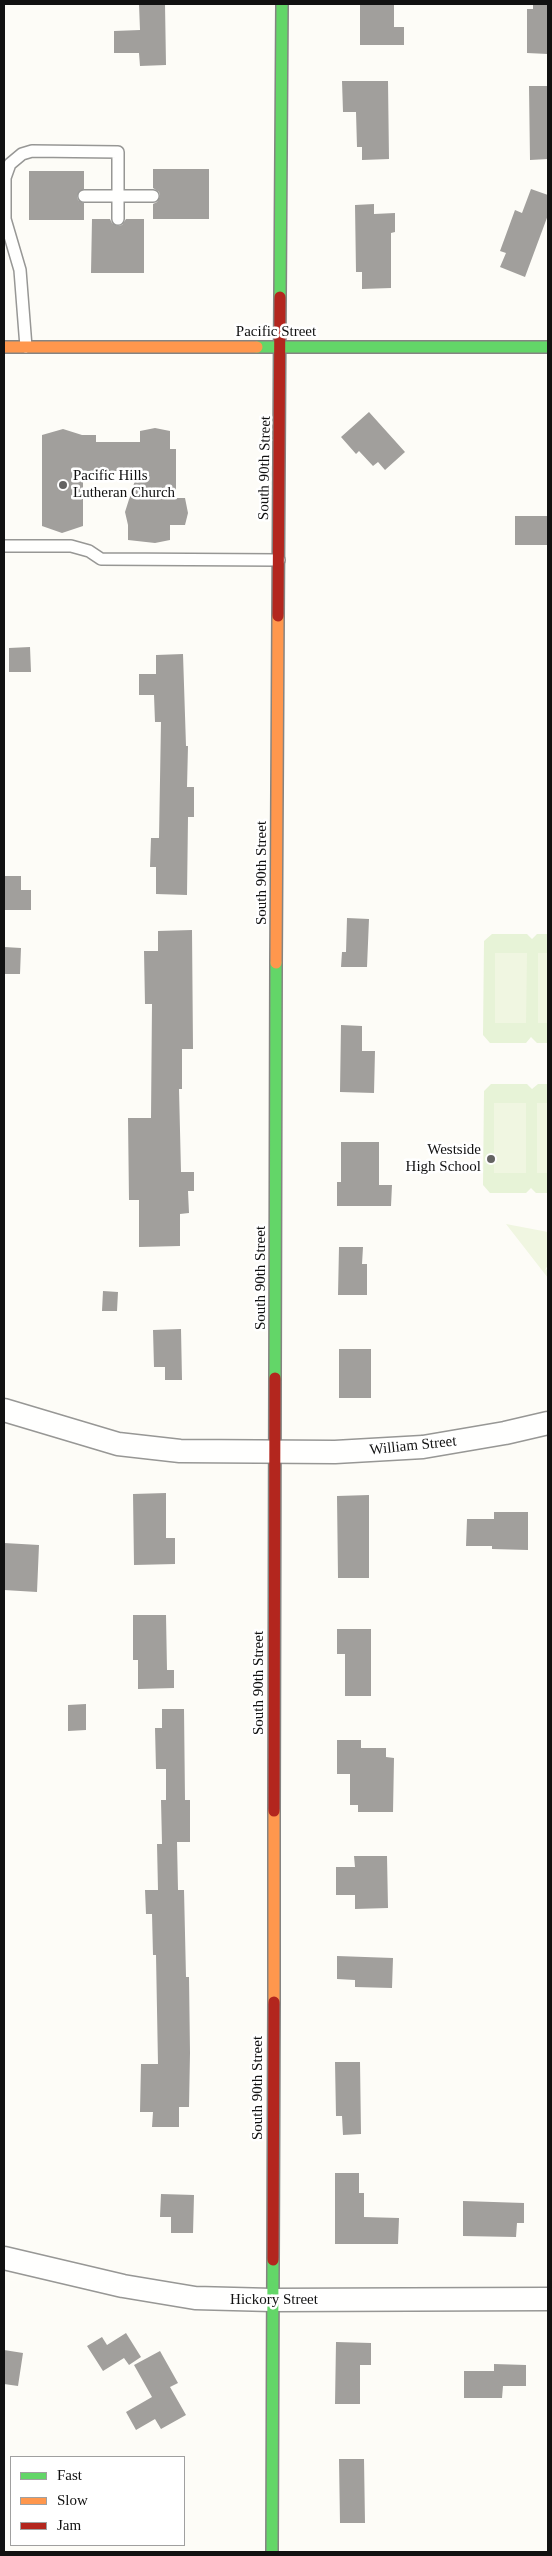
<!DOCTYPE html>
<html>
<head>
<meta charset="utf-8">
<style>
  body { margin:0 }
  #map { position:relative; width:552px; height:2556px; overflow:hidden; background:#fdfcf7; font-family:"Times New Roman",serif }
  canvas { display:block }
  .frame { position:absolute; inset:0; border:5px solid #111; pointer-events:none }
  .legend { position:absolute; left:10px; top:2456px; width:175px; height:90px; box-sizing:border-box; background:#fff; border:1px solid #a0a0a0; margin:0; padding:6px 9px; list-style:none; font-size:15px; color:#111 }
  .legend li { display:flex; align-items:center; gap:10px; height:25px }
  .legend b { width:25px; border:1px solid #a0a0a0 }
</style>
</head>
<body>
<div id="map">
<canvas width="552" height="2556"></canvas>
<div class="frame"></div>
<ul class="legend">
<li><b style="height:6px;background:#63d668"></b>Fast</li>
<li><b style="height:6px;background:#ff974d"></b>Slow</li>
<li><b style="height:6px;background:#b3261e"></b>Jam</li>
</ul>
</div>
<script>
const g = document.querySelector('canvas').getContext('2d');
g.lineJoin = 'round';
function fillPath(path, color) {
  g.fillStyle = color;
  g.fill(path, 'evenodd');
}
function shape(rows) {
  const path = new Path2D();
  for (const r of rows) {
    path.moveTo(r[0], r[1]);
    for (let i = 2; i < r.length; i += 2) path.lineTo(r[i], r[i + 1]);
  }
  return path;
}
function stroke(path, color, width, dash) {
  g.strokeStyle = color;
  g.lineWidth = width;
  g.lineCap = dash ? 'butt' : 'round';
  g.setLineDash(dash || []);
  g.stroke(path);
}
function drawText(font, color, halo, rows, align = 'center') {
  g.font = font + ' "Times New Roman",serif';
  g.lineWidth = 5;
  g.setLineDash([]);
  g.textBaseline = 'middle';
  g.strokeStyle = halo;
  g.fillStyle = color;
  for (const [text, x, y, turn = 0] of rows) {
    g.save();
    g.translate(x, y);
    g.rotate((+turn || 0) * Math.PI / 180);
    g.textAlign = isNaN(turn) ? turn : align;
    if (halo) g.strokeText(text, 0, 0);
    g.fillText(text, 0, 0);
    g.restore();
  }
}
fillPath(shape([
  [492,934,527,934,532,939,537,934,548,934,548,1043,537,1043,531,1037,526,1043,490,1043,483,1035,484,941],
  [491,1084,527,1084,532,1089,538,1084,548,1084,548,1193,536,1193,531,1188,526,1193,490,1193,483,1185,484,1091]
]), '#e7f3d7');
fillPath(shape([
  [495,953,527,953,526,1023,495,1023],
  [538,953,548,953,548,1023,538,1023],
  [494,1103,526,1103,526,1173,494,1173],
  [537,1103,548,1103,548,1173,537,1173],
  [506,1224,548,1232,548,1265,545,1270,548,1269,548,1278]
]), '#f0f6e1');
fillPath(shape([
  [139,4,165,4,166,65,140,66,139,53,114,53,114,31,140,30],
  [360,4,394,4,394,27,404,27,404,45,360,45],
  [533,4,548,4,548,54,527,53,527,9,533,9],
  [342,81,388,81,389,159,362,160,362,147,357,147,356,112,343,112],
  [529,86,548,86,548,159,530,160],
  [153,169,209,169,209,219,153,219,153,204,157,202,160,196,159,192,153,188],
  [29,171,84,171,84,189,77,196,78,200,84,203,84,220,29,220],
  [531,189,548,195,548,215,525,277,500,267,506,253,500,251,515,210,522,213],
  [374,204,374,214,395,213,395,232,391,233,391,288,362,289,362,272,356,272,355,205],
  [92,219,110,219,112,223,118,226,122,225,126,219,144,219,144,273,91,273],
  [369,412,405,452,385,470,378,462,373,466,359,451,356,454,341,437],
  [155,428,170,431,170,449,176,449,176,498,185,498,188,513,185,525,170,525,170,540,155,543,128,540,128,525,125,512,138,471,83,471,83,526,62,533,42,526,42,435,63,429,82,435,96,435,96,442,140,442,140,431],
  [515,516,548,516,548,545,515,545],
  [30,647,31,672,9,672,9,648],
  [183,654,186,746,188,746,187,787,194,787,194,817,188,817,187,895,156,894,156,867,150,867,151,838,159,838,161,722,155,722,154,695,139,695,139,674,156,674,156,655],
  [4,876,21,876,21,890,31,890,31,910,4,910],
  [347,918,369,919,367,967,341,967,342,952,346,952],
  [192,930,193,1049,182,1049,182,1089,179,1089,181,1172,194,1172,194,1191,188,1191,189,1213,180,1214,180,1246,139,1247,139,1200,129,1200,128,1118,151,1118,152,1004,145,1004,144,951,158,951,158,931],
  [4,947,21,948,20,974,4,974],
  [341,1025,362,1026,362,1051,375,1051,374,1093,340,1092],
  [341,1142,379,1142,379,1185,392,1185,391,1206,337,1206,337,1182,341,1182],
  [339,1247,363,1247,362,1264,367,1264,367,1295,338,1295],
  [103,1291,118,1292,117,1311,102,1311],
  [181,1329,182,1380,165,1380,165,1367,154,1367,153,1330],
  [339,1349,371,1349,371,1398,339,1398],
  [166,1493,166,1538,175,1538,175,1564,134,1565,133,1494],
  [369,1495,369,1578,338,1578,337,1496],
  [494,1512,528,1512,528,1550,492,1549,492,1546,466,1546,467,1519,494,1519],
  [4,1543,39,1545,37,1592,4,1590],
  [133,1615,166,1615,167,1670,174,1670,174,1688,138,1689,138,1660,133,1660],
  [337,1629,371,1629,371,1696,345,1696,345,1654,337,1654],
  [86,1704,86,1730,68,1731,68,1705],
  [162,1709,184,1709,185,1800,190,1800,190,1842,177,1842,178,1890,184,1890,186,1977,189,1977,190,2053,189,2107,179,2107,179,2127,152,2127,153,2112,140,2112,141,2064,158,2064,156,1955,153,1955,152,1914,146,1914,145,1890,158,1890,157,1844,162,1844,161,1800,166,1800,166,1769,156,1769,155,1728,162,1728],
  [337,1740,361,1740,361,1748,386,1748,386,1757,394,1758,393,1812,358,1812,358,1805,350,1805,350,1774,337,1774],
  [354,1856,387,1856,388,1908,355,1909,355,1895,336,1895,336,1867,355,1867],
  [337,1956,393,1958,392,1988,355,1987,355,1980,337,1979],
  [335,2062,360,2062,361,2134,343,2135,342,2116,336,2116],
  [335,2173,359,2173,359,2193,364,2193,364,2217,399,2218,398,2244,335,2244],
  [161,2194,194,2195,193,2233,171,2233,171,2217,160,2217],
  [463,2201,524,2203,524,2223,517,2223,516,2237,463,2236],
  [126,2333,141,2357,129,2365,124,2358,103,2371,87,2346,102,2337,107,2345],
  [336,2342,371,2343,371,2365,360,2365,360,2404,335,2404],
  [4,2350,23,2353,18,2386,4,2384],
  [160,2351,178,2383,170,2387,186,2415,161,2429,155,2419,136,2430,126,2412,152,2397,134,2365],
  [494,2364,526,2365,526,2386,503,2386,502,2398,464,2398,464,2371,494,2371],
  [339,2459,364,2459,365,2523,340,2523]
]), '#a19f9c');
const lane = shape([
  [84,196,153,196],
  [26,347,20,270,5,219,5,178,10,164,22,154,32,151,118,152,118,219],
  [4,546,71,546,89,551,101,559,279,560]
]);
const street = shape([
  [4,1410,118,1444,180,1451,335,1452,423,1447,505,1433,548,1423],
  [4,2258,123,2286,195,2298,272,2300,548,2299]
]);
const fast = shape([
  [280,297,282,4],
  [257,347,548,347],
  [275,1378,276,963],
  [272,2552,273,2260]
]);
const slow = shape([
  [4,347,257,347],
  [276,963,278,616],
  [274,2002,274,1811]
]);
const jam = shape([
  [278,616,280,297],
  [274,1811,275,1378],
  [273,2260,274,2002]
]);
stroke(lane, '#979795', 14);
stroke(street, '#979795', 25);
stroke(fast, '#858482', 14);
stroke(slow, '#858482', 14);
stroke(jam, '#858482', 14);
stroke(lane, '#fffffe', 11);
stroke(street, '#fffffe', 22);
stroke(fast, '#63d668', 11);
stroke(slow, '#ff974d', 11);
stroke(jam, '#b3261e', 11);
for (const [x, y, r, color] of [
  [63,485,5,"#646362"],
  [491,1159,5,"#646362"]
]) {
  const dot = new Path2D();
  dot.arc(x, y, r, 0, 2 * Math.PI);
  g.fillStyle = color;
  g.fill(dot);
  stroke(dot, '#fff', 2);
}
drawText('15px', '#111', '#fff', [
  ["Pacific Street",276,332],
  ["South 90th Street",265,468,-89],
  ["South 90th Street",262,873,-90],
  ["South 90th Street",261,1278,-90],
  ["William Street",413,1446,-6],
  ["South 90th Street",259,1683,-90],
  ["South 90th Street",258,2088,-90],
  ["Hickory Street",274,2300]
]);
drawText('15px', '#111', '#fff', [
  ["Pacific Hills",73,476],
  ["Lutheran Church",73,493],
  ["Westside",481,1150,"right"],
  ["High School",481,1167,"right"]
], 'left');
</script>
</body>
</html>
